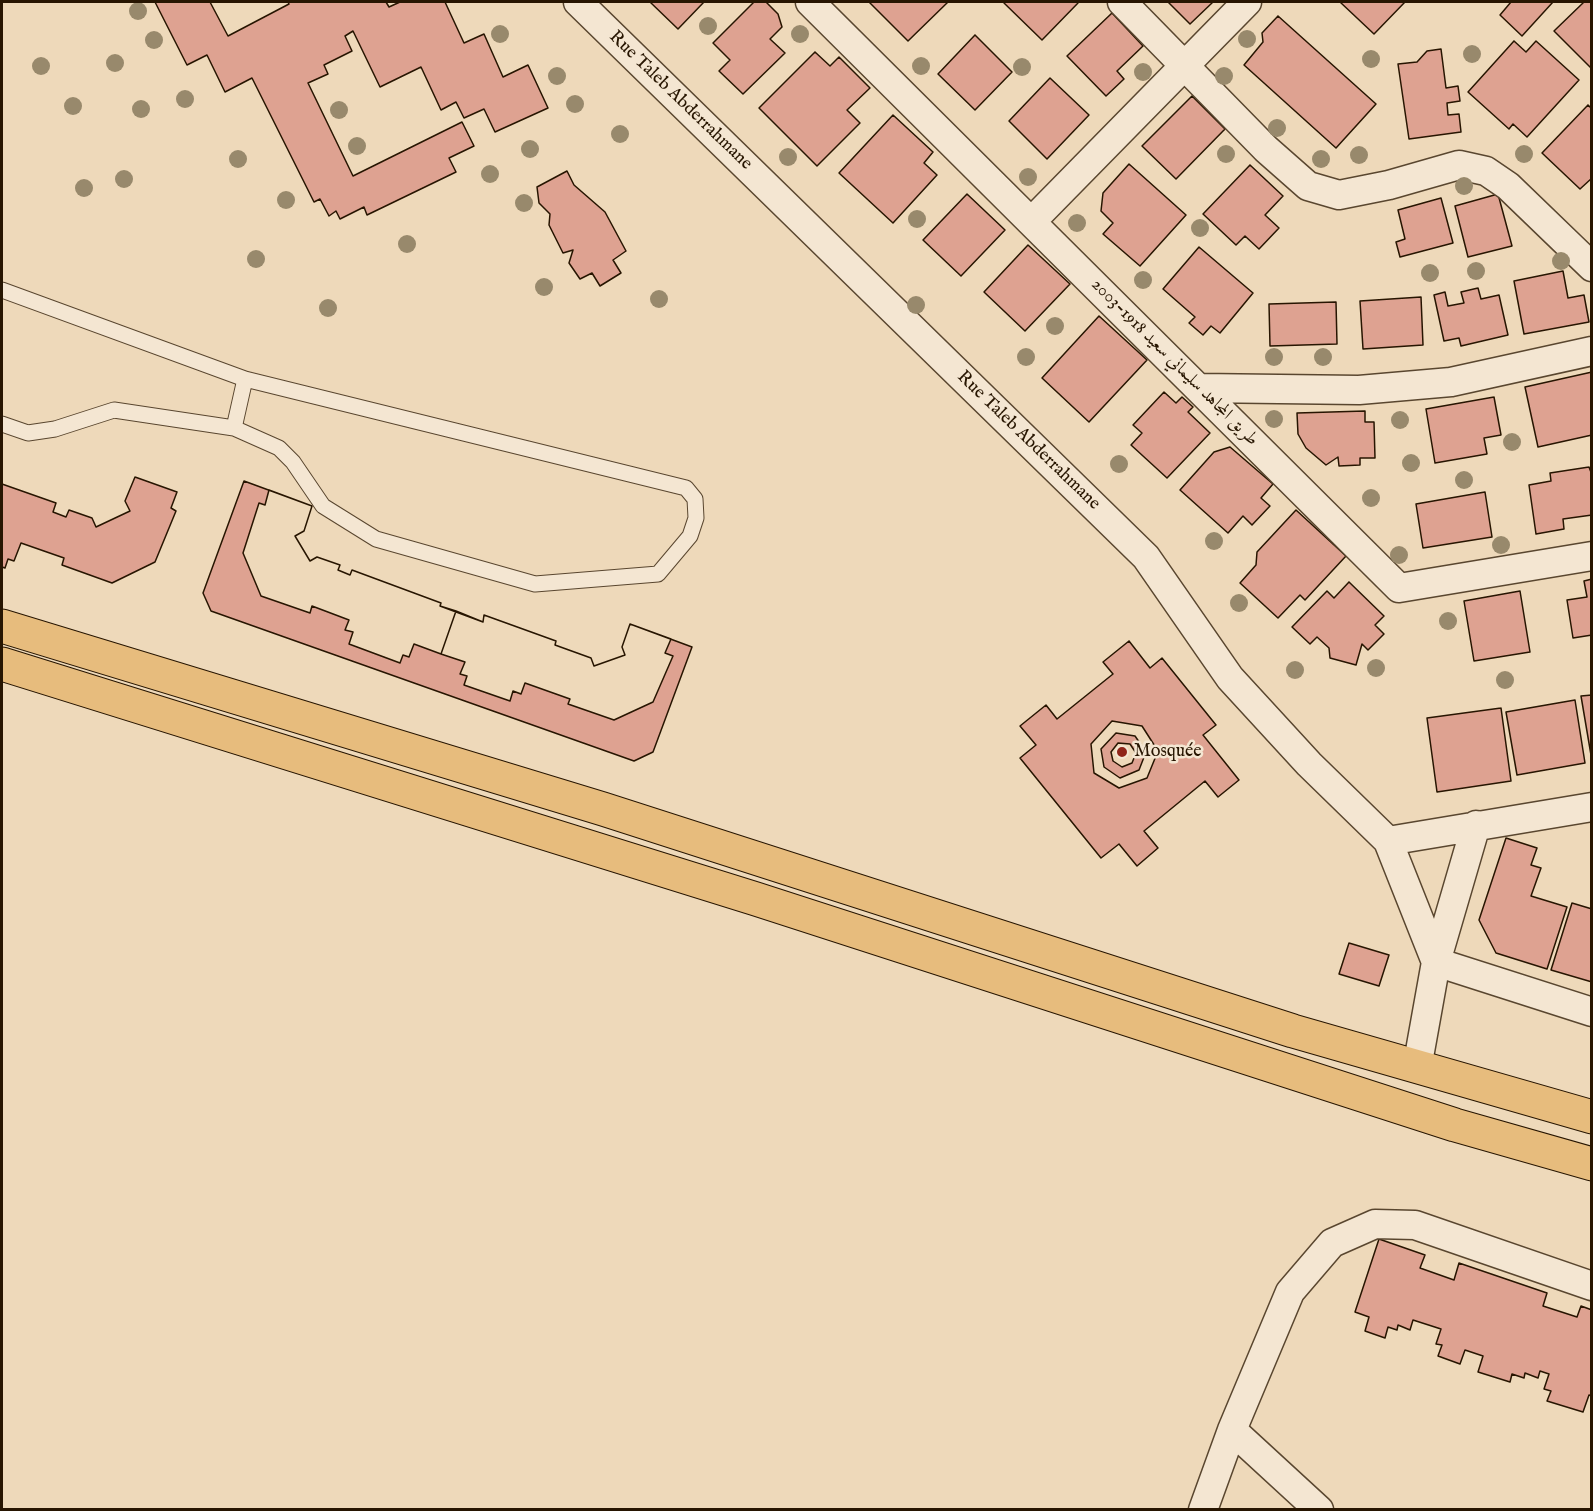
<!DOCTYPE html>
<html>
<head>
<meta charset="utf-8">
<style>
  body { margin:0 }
  #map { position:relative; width:1593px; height:1511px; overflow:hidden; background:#eed9ba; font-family:"IM FELL English",serif }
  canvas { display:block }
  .frame { position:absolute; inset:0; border:3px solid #271501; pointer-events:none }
</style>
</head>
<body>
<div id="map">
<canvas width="1593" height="1511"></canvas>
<div class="frame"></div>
</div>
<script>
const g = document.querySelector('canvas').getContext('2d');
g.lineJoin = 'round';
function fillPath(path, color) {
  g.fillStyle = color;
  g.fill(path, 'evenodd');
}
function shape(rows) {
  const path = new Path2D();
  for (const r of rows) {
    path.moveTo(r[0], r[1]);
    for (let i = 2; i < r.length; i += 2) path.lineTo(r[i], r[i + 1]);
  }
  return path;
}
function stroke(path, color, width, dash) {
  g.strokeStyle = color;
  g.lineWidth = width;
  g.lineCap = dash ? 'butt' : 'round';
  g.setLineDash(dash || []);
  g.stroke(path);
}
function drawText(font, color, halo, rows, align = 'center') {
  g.font = font + ' "IM FELL English",Amiri,serif';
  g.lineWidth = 5;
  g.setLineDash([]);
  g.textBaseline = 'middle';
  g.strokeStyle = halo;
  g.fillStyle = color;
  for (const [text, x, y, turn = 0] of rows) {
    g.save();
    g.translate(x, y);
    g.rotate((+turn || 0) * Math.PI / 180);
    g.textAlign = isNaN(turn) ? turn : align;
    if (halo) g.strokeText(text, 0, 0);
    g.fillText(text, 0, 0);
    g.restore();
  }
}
const building = shape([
  [155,2,210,2,228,36,289,4,288,2,386,2,389,7,400,2,445,2,464,43,484,34,503,77,528,65,548,108,495,132,484,109,464,118,456,102,441,110,421,67,380,87,353,31,345,36,352,51,324,65,328,74,308,83,353,176,462,122,474,146,449,158,456,172,367,215,364,207,340,219,336,211,329,216,320,199,314,202,252,78,225,92,207,55,187,65,155,2],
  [650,2,704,2,678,29,650,2],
  [754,2,766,2,778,14,782,27,770,39,785,53,743,94,719,71,730,60,713,43,754,2],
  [869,2,948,2,908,41,869,2],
  [1005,2,1077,2,1078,3,1042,40,1004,3,1005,2],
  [1168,2,1213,2,1190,24,1168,2],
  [1340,2,1405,2,1374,34,1340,2],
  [1511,2,1553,2,1522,36,1500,15,1511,2],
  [1584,2,1592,2,1592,69,1554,31,1584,2],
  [1112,13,1143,46,1117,71,1124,79,1106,96,1067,56,1112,13],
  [1278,16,1376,104,1336,148,1244,65,1263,42,1262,33,1278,16],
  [975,35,1012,72,975,110,938,74,975,35],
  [1514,41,1526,52,1536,41,1579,80,1527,137,1513,124,1509,129,1468,92,1514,41],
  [1441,49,1446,88,1458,86,1460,101,1447,103,1448,115,1459,114,1461,132,1409,139,1398,64,1417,62,1427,51,1441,49],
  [815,52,830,66,839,57,870,88,847,110,860,123,817,166,759,108,815,52],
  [1050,78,1089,115,1047,159,1009,121,1050,78],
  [1192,96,1225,129,1176,179,1142,146,1192,96],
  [1588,105,1592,109,1592,178,1580,189,1542,153,1588,105],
  [893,115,933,152,924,163,937,175,893,223,839,173,893,115],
  [1129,164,1186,215,1140,266,1103,234,1113,223,1101,211,1103,193,1129,164],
  [1250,165,1283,196,1265,215,1279,228,1259,249,1245,236,1236,245,1203,214,1250,165],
  [567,171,574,185,605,212,626,251,613,260,621,273,600,286,592,273,580,279,569,263,573,250,563,253,549,225,550,214,539,203,537,187,567,171],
  [967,194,1005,230,961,276,923,240,967,194],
  [1498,194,1512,246,1468,257,1455,206,1498,194],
  [1441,198,1453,243,1400,257,1396,242,1405,239,1398,210,1441,198],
  [1028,245,1070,284,1025,331,984,292,1028,245],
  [1199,247,1253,293,1220,333,1211,326,1203,335,1189,323,1195,317,1163,289,1199,247],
  [1563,271,1568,298,1584,295,1589,322,1524,334,1514,281,1563,271],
  [1478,288,1481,299,1499,295,1508,335,1461,346,1459,338,1444,341,1434,295,1445,292,1448,306,1464,303,1461,292,1478,288],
  [1421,297,1423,345,1363,349,1360,301,1421,297],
  [1336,302,1337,344,1270,346,1269,304,1336,302],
  [1099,316,1147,360,1089,422,1042,378,1099,316],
  [1592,372,1592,435,1538,447,1525,387,1592,372],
  [1164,392,1176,403,1182,397,1193,407,1188,412,1210,433,1167,478,1131,445,1142,433,1133,425,1164,392],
  [1494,397,1501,435,1484,438,1487,454,1435,463,1426,409,1494,397],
  [1365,411,1365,422,1374,422,1375,458,1360,458,1360,465,1339,466,1338,457,1326,465,1306,448,1298,434,1297,413,1365,411],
  [1230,447,1273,484,1261,498,1270,506,1252,525,1243,516,1228,533,1180,490,1214,452,1230,447],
  [1589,467,1592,475,1592,515,1563,519,1564,529,1536,534,1529,485,1551,481,1550,473,1589,467],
  [135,477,177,492,171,508,176,511,155,562,112,583,62,565,64,558,21,543,14,561,8,559,5,568,2,567,2,484,56,503,53,512,66,517,69,510,92,518,96,527,130,511,125,501,135,477],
  [244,481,312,506,304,531,295,536,310,561,317,557,340,565,338,570,350,575,352,570,441,603,440,606,483,622,484,615,556,641,555,645,591,658,594,666,625,655,622,647,630,624,692,647,653,752,634,761,211,611,203,593,244,481],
  [269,490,312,506,304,531,295,536,310,561,317,557,340,565,338,570,350,575,352,570,441,603,440,606,456,611,441,654,414,644,409,657,403,655,400,663,349,644,353,632,345,630,349,620,312,606,310,613,261,596,243,553,259,503,265,505,269,490],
  [1485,492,1492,537,1423,548,1416,504,1485,492],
  [1296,510,1346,556,1305,600,1300,595,1278,618,1240,583,1256,565,1257,552,1296,510],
  [1592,579,1592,635,1573,638,1567,600,1587,597,1584,581,1592,579],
  [1349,582,1384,616,1375,625,1384,634,1368,650,1362,644,1356,665,1330,658,1329,648,1317,637,1310,644,1292,627,1327,591,1334,598,1349,582],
  [1520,591,1530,652,1474,661,1464,601,1520,591],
  [456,611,483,622,484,615,556,641,555,645,591,658,594,666,625,655,622,647,630,624,671,639,665,653,673,656,653,702,614,720,568,704,570,699,525,683,521,694,513,691,510,701,464,685,467,676,460,674,465,662,441,654,456,611],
  [1129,641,1150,668,1162,658,1216,725,1203,735,1239,780,1218,797,1205,781,1144,831,1158,848,1137,866,1119,844,1101,858,1020,758,1036,745,1020,726,1046,705,1057,719,1113,674,1103,662,1129,641],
  [1592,695,1592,761,1581,696,1592,695],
  [1575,700,1585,763,1517,775,1506,712,1575,700],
  [1501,708,1511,781,1437,792,1427,718,1501,708],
  [1112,721,1142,726,1158,751,1147,778,1119,788,1094,773,1091,744,1112,721],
  [1116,733,1135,736,1146,752,1139,770,1120,778,1104,767,1101,749,1116,733],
  [1118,743,1130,744,1136,753,1132,763,1122,767,1113,761,1111,752,1118,743],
  [1506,838,1537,848,1531,865,1541,868,1531,896,1567,907,1547,969,1496,953,1479,920,1506,838],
  [1572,903,1592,909,1592,982,1551,970,1572,903],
  [1349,943,1389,955,1379,986,1339,974,1349,943],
  [1379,1239,1425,1255,1420,1268,1454,1280,1459,1263,1547,1293,1543,1306,1577,1317,1581,1306,1592,1310,1592,1396,1589,1395,1583,1412,1547,1401,1551,1391,1544,1389,1549,1374,1540,1371,1538,1378,1525,1373,1524,1378,1512,1374,1510,1382,1478,1372,1483,1356,1465,1350,1460,1364,1438,1356,1442,1345,1436,1344,1441,1329,1413,1320,1410,1330,1398,1325,1397,1330,1388,1327,1385,1338,1365,1331,1369,1317,1355,1312,1379,1239]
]);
fillPath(building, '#dea291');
stroke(building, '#271501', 1.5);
const service = shape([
  [2,290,245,379,686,488,695,499,696,518,690,536,658,574,535,584,376,539,323,506,293,462,279,448,234,428,114,410,55,429,28,433,2,424],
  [234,428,245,379]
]);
const minor = shape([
  [578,2,1146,557,1230,678,1309,764,1388,841,1592,807],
  [810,2,1399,588,1592,556],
  [1122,2,1266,149,1308,186,1339,195,1389,185,1459,165,1486,171,1508,186,1592,267],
  [1032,221,1247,2],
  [1199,388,1359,390,1451,382,1592,351],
  [1476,825,1436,962,1592,1012],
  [1388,841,1436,962,1417,1068],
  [1232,1430,1319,1510],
  [1203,1510,1232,1430,1290,1292,1332,1243,1375,1224,1415,1225,1592,1286]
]);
const primary = shape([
  [2,626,603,809,1293,1031,1592,1117],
  [2,664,756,899,1455,1125,1592,1164]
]);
stroke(service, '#59462f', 17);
stroke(minor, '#59462f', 31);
stroke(primary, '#271501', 35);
stroke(service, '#f4e6d2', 15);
stroke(minor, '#f4e6d2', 28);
stroke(primary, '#e7bc7d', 33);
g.fillStyle = '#98896c';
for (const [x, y] of [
  [138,11],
  [708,26],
  [500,34],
  [800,34],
  [1247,39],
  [154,40],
  [1472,54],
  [1371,59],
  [115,63],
  [41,66],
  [921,66],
  [1022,67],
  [1143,72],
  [557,76],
  [1224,76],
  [185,99],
  [575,104],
  [73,106],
  [141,109],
  [339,110],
  [1277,128],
  [620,134],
  [357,146],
  [530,149],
  [1226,154],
  [1524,154],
  [1359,155],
  [788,157],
  [238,159],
  [1321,159],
  [490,174],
  [1028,177],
  [124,179],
  [1464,186],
  [84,188],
  [286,200],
  [524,203],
  [917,219],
  [1077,223],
  [1200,228],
  [407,244],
  [256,259],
  [1561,261],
  [1476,271],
  [1430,273],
  [1143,280],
  [544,287],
  [659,299],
  [916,305],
  [328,308],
  [1055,326],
  [1026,357],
  [1274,357],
  [1323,357],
  [1274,419],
  [1400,420],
  [1512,442],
  [1411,463],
  [1119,464],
  [1464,480],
  [1371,498],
  [1214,541],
  [1501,545],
  [1399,555],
  [1239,603],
  [1448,621],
  [1376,668],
  [1295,670],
  [1505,680]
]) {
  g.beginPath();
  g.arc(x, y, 9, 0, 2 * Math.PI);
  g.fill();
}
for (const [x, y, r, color] of [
  [1122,752,6,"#8f2418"]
]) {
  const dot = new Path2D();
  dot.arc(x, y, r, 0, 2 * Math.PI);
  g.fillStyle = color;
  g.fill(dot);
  stroke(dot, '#f4e6d2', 2);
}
drawText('18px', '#271501', '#f4e6d2', [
  ["Rue Taleb Abderrahmane",680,101,44],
  ["طريق المجاهد سليماني سعيد 1918-2003",1174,363,45],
  ["Rue Taleb Abderrahmane",1028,441,44]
]);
drawText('18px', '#271501', '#f4e6d2', [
  ["Mosquée",1134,752]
], 'left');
</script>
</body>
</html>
